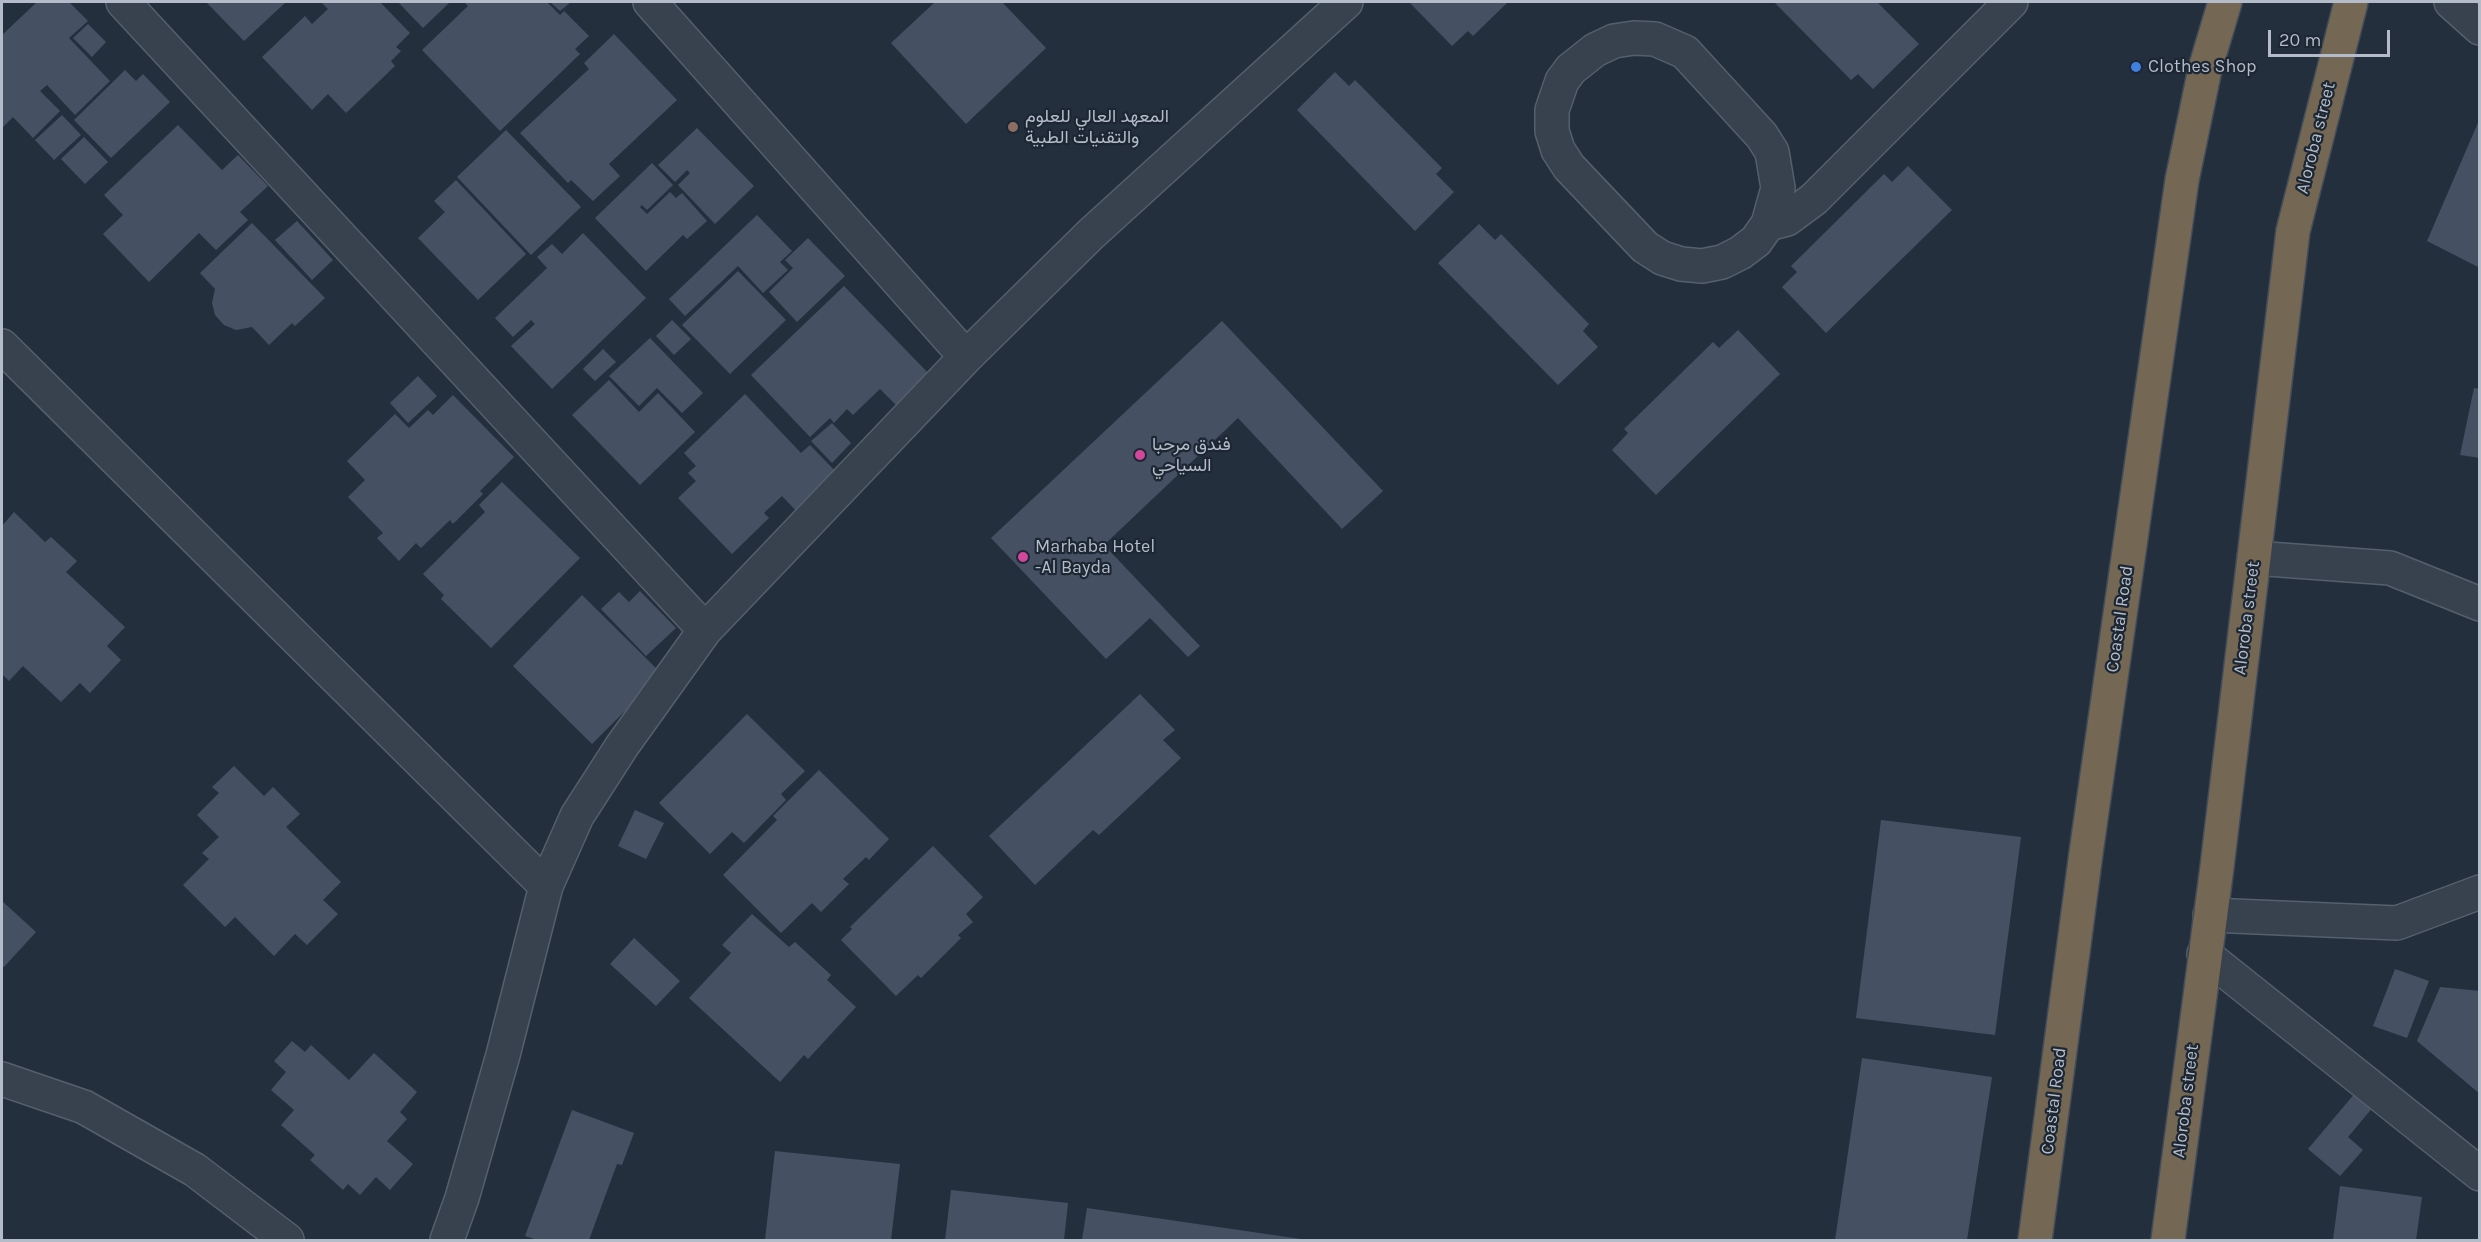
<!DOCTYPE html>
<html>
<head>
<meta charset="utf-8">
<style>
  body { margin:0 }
  #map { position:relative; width:2481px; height:1242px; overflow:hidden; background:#242f3e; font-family:Karla,sans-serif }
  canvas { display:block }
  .frame { position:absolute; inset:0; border:3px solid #b4bcc9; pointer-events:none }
  .scale { position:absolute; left:2268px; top:30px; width:122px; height:27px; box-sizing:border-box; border:3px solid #b4bcc9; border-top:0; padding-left:8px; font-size:18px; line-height:21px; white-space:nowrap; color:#b4bcc9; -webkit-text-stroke:4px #1d2633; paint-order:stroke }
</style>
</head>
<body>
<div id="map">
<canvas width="2481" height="1242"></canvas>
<div class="frame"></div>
<div class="scale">20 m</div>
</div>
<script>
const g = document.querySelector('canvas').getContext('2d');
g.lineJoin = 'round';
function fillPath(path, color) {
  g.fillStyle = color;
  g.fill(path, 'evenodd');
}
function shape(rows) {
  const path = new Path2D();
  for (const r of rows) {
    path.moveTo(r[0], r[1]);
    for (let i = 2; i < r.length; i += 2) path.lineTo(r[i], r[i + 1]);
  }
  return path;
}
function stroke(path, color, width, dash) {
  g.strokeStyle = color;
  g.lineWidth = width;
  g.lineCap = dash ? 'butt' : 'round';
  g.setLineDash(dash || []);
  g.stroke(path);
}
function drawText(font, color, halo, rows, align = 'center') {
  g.font = font + ' Karla,Vazirmatn,sans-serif';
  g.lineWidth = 4.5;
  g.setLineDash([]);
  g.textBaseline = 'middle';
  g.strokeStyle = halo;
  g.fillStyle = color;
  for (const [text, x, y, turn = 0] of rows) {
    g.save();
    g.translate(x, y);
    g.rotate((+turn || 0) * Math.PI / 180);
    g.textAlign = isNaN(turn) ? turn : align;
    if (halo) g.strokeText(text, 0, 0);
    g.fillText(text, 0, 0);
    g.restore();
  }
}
fillPath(shape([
  [37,2,69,2,88,21,69,38,110,81,75,115,47,85,40,91,60,111,33,138,13,117,2,128,2,35],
  [206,2,286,2,244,41],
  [321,2,380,2,410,33,396,47,401,51,391,61,395,66,346,113,328,94,312,110,262,57,305,16,312,24,328,9],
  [398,2,450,2,423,28],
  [464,2,547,2,560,15,564,11,589,36,575,49,580,54,500,131,422,50,468,6],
  [550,2,571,2,560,11],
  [935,2,1002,2,1046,48,966,124,891,43],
  [1409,2,1508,2,1473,36,1468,31,1452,46],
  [1774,2,1877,2,1919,44,1873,89,1858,74,1851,80],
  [88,24,106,42,92,57,73,38],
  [614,34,677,100,609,164,620,176,593,201,571,180,568,183,520,133,589,69,584,63],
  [125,70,136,81,143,74,170,102,111,158,74,120],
  [1335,72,1349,86,1355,80,1442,168,1436,174,1454,192,1415,231,1297,110],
  [62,115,81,135,54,160,35,140],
  [2480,118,2480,268,2427,241],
  [178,125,222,170,238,155,268,186,240,212,248,220,216,250,199,233,149,282,103,234,123,215,104,195],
  [697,128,754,186,715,224,678,185,690,173,687,170,675,182,658,165],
  [506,130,581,207,531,255,457,177],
  [84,137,108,162,85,184,61,159],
  [652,163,673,185,647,210,642,205,640,207,647,214,670,192,676,198,682,193,707,221,687,239,683,235,646,271,595,218],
  [1908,166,1952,210,1826,333,1782,287,1797,272,1791,266,1884,174,1892,182],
  [456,180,526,254,478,300,418,238,445,212,434,201],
  [757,215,792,251,780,262,788,270,763,293,738,266,685,316,669,299],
  [297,221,333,260,312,280,275,240],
  [252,223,325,298,295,326,292,323,269,345,252,327,236,330,224,325,215,315,212,303,215,289,200,273],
  [1479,224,1495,240,1501,234,1589,324,1583,331,1598,347,1558,385,1438,263],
  [583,233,646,298,552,389,511,346,535,324,531,320,513,337,495,318,547,268,537,257,552,244,562,254],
  [808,238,845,276,797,322,769,292,793,268,785,260],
  [738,271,786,320,730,374,682,325],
  [844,286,931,376,901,410,880,389,853,415,847,409,834,423,830,418,810,437,751,375],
  [672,320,691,339,674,355,656,336],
  [1222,321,1383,491,1342,529,1238,418,1104,545,1200,646,1188,657,1150,618,1106,659,991,538],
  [1738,330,1780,374,1656,495,1612,450,1628,433,1624,429,1713,342,1719,348],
  [650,338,703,393,682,413,657,388,639,406,609,376],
  [603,349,616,362,595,381,583,369],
  [418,376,437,396,408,423,390,403],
  [609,380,639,412,658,393,695,432,640,485,572,415],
  [2474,388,2480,389,2480,458,2460,455],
  [745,394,801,453,810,445,840,476,800,515,782,496,764,513,769,518,732,554,678,498,696,481,688,473,696,466,684,453],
  [453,395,514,457,480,491,483,494,453,524,450,520,421,548,416,543,399,561,377,538,383,533,348,497,365,480,347,461,395,414,409,428,428,410,433,415],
  [832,423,851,443,832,463,811,441],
  [502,482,580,558,491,648,441,599,444,595,423,574,485,512,479,505],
  [14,512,45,542,51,537,77,561,66,572,125,627,107,646,121,660,90,693,80,683,61,702,23,666,9,681,2,674,2,526],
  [640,591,676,628,646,656,601,609,619,592,629,602],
  [582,595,662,674,592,744,513,666],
  [1140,694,1175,730,1163,740,1181,758,1099,835,1093,830,1035,885,989,836],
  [747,714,805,771,781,794,786,800,744,843,732,832,710,854,659,803],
  [234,766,264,796,273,787,300,814,286,827,341,882,323,900,338,914,307,945,295,934,274,956,235,917,225,927,183,885,209,859,202,853,219,837,197,815,219,793,212,787],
  [819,770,889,839,869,860,866,857,843,879,849,884,821,912,812,903,781,933,723,875,777,820,773,816],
  [635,810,664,823,646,859,618,846],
  [1881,820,2021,837,1995,1035,1856,1018],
  [933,846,983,897,966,914,973,922,958,935,961,938,921,978,918,975,896,996,841,940,852,929,850,927],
  [2,901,36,932,4,967,2,965],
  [752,914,789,947,795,942,831,975,827,980,856,1007,808,1059,804,1055,780,1082,689,998,731,953,722,945],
  [634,938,680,981,656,1006,610,964],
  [2395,969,2429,981,2407,1038,2373,1026],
  [2440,987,2480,991,2480,1094,2417,1041],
  [292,1041,305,1052,311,1045,349,1080,374,1053,417,1092,400,1112,407,1119,387,1141,413,1164,390,1190,376,1177,360,1195,348,1184,343,1190,310,1160,315,1155,281,1125,294,1110,271,1090,286,1072,274,1061],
  [1862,1058,1992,1077,1967,1240,1835,1240],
  [2361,1086,2379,1100,2348,1137,2363,1150,2340,1176,2308,1149],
  [572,1110,634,1133,622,1165,617,1164,589,1240,538,1240,525,1236],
  [775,1151,900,1164,891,1240,765,1240],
  [2340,1186,2422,1197,2416,1240,2333,1240],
  [951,1190,1068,1203,1064,1240,945,1240],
  [1087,1208,1301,1239,1301,1240,1082,1240]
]), '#455162');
const minor = shape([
  [123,2,705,630],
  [650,2,966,357],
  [2451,2,2480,28],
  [1634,38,1655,39,1685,52,1762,136,1772,152,1778,188,1768,224,1756,241,1740,253,1722,262,1702,266,1681,264,1662,258,1645,247,1569,167,1558,150,1552,131,1552,110,1562,81,1571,69,1595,50,1614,41,1634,38],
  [1768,224,1787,219,1814,199,2011,2],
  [2,346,546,886],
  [2254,558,2390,568,2480,604],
  [2210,915,2397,923,2480,892],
  [2204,954,2480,1174],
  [2,1079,84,1107,195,1170,287,1240],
  [447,1240,462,1198,503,1055,546,886,577,816,622,746,705,630,966,357,1091,234,1346,2]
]);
const highway = shape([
  [2035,1240,2086,853,2182,180,2205,69,2225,2],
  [2168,1240,2217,867,2293,231,2351,2]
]);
stroke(minor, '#565f6c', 36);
stroke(highway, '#434c59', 36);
stroke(minor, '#38414e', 33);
stroke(highway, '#746855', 33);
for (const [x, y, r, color] of [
  [2136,67,6,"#3f7fe0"],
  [1013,127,6,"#8d6e63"],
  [1140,455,6,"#d1479c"],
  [1023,557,6,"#d1479c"]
]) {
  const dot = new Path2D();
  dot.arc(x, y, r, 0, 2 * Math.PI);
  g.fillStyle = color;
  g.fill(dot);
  stroke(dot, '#1d2633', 2);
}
drawText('18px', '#b4bcc9', '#1d2633', [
  ["Clothes Shop",2148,67],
  ["المعهد العالي للعلوم",1025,117],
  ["والتقنيات الطبية",1025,138],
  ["فندق مرحبا",1152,445],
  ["السياحي",1152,466],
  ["Marhaba Hotel",1035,547],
  ["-Al Bayda",1035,568]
], 'left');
drawText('18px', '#b4bcc9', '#1d2633', [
  ["Aloroba street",2316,138,-76],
  ["Aloroba street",2247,618,-83],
  ["Coastal Road",2120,619,-82],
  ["Coastal Road",2054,1101,-83],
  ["Aloroba street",2186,1101,-83]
]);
</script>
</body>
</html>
